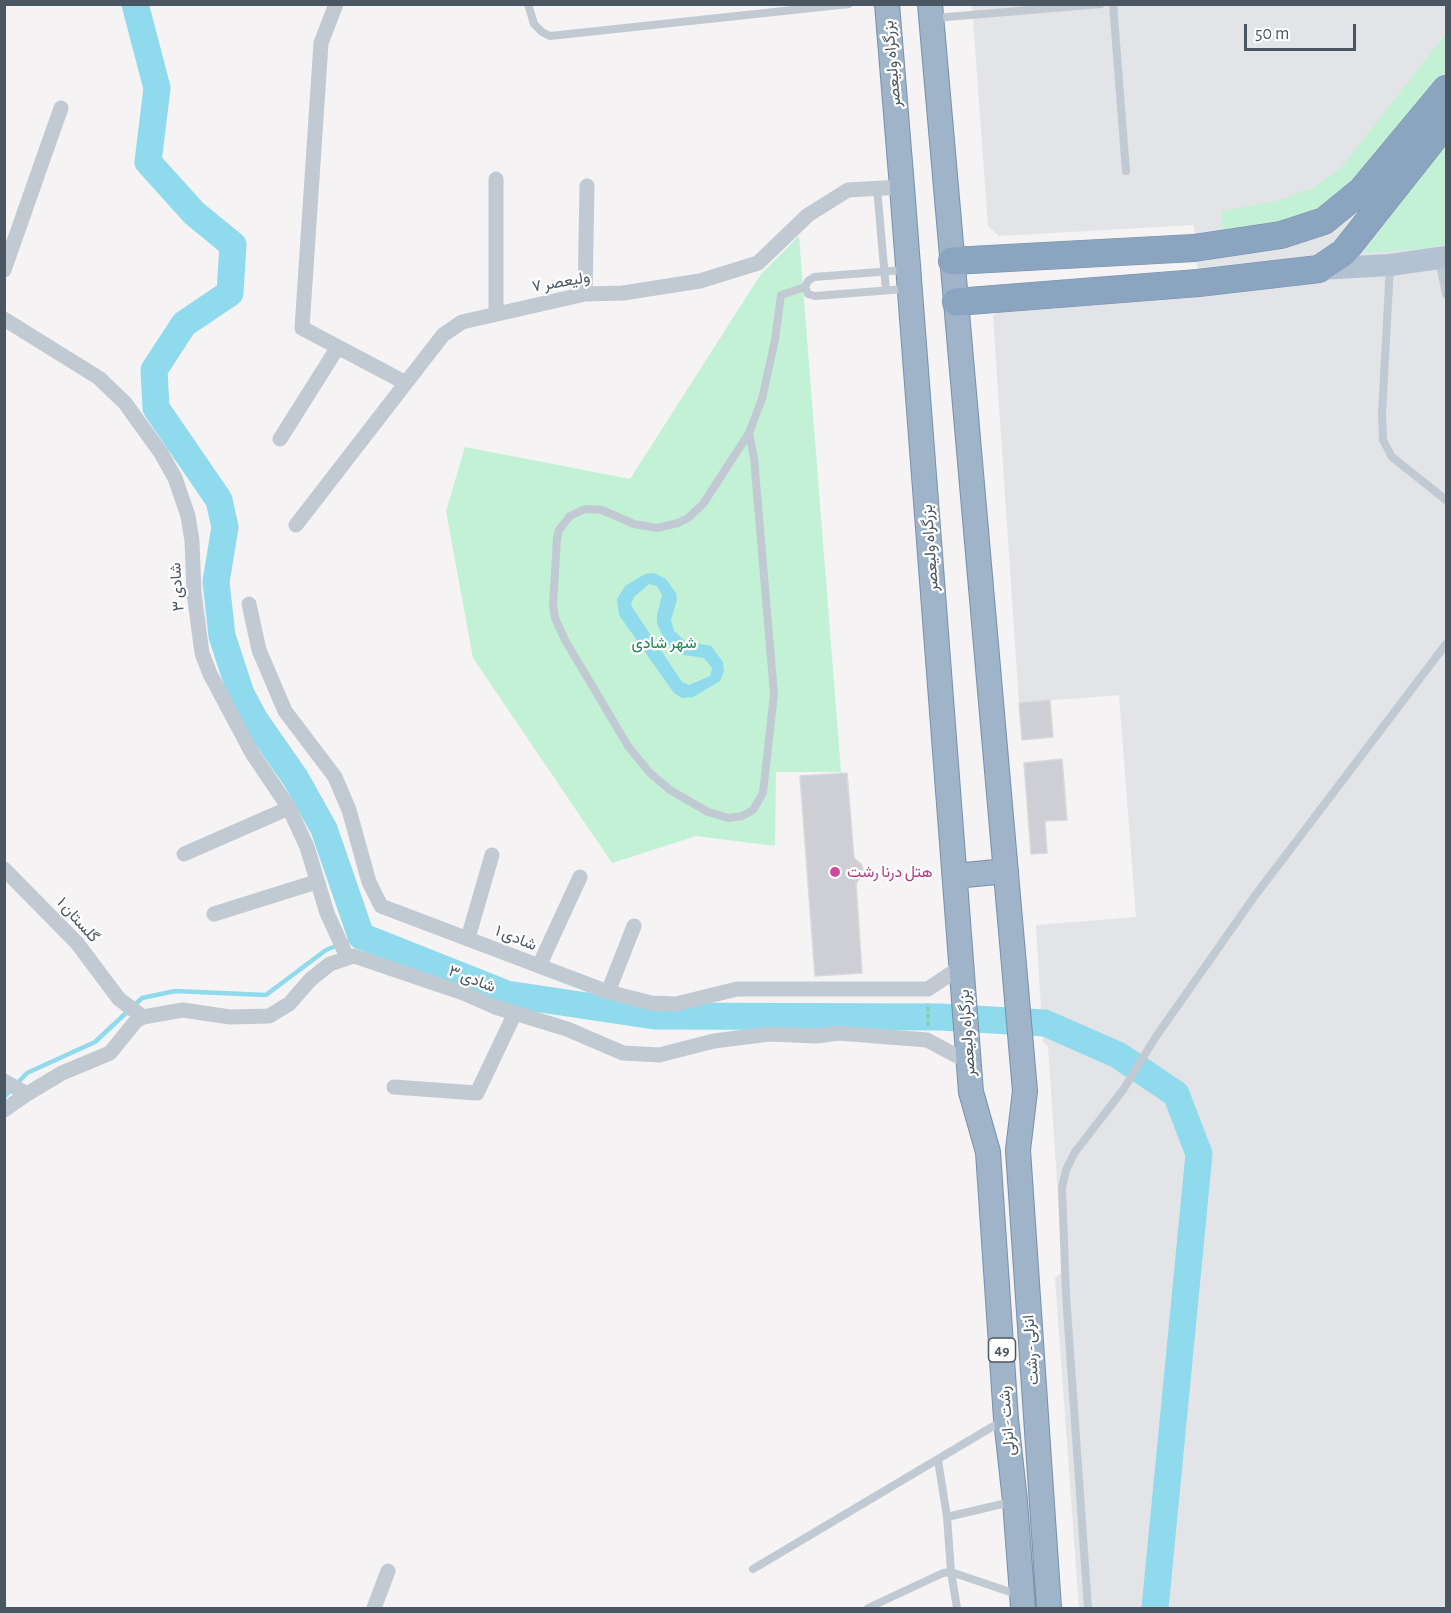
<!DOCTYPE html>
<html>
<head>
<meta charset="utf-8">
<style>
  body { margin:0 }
  #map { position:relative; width:1451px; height:1613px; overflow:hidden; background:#f5f3f3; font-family:"Alegreya Sans",sans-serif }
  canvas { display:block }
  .frame { position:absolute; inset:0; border:6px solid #4a5661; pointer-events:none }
  .scale { position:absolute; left:1244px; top:24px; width:112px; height:27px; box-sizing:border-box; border:3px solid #4a5661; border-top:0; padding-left:8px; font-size:18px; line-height:21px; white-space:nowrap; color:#4a5661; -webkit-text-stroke:4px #fff; paint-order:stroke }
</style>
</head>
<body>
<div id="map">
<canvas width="1451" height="1613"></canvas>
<div class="frame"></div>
<div class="scale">50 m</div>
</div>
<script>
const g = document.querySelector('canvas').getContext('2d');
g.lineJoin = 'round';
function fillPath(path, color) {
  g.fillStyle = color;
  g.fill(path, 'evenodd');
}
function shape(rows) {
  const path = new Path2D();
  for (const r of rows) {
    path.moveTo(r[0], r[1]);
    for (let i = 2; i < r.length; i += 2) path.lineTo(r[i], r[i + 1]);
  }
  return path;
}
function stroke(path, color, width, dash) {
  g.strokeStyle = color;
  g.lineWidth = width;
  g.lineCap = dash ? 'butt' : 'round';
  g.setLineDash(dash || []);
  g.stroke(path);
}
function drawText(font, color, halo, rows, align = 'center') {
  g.font = font + ' "Alegreya Sans",Vazirmatn,sans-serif';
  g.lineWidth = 4.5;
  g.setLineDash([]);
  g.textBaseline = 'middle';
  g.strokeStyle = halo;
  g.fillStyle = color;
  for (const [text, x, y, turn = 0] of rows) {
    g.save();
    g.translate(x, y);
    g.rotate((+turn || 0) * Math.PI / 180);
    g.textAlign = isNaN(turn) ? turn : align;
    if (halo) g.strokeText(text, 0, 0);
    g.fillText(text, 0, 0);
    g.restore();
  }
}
fillPath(shape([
  [972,5,1446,5,1446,1608,1079,1608,1055,1278,1063,1271,1048,1046,1043,1042,1036,925,1136,917,1119,695,1019,703,993,316,1005,303,1198,283,1194,225,999,236,988,226]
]), '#e2e4e7');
fillPath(shape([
  [1446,34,1446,71,1356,184,1310,215,1223,237,1222,211,1277,201,1315,187,1341,168],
  [1446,143,1446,244,1422,249,1363,253],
  [799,236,841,772,776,772,775,846,696,836,612,863,473,658,446,511,465,447,630,479,761,274]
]), '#c3f1d5');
fillPath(shape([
  [654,573,666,579,676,593,677,600,671,620,674,631,685,641,711,646,723,662,724,671,720,681,693,697,682,698,674,693,619,615,617,599,625,586,645,574],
  [649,584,657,586,662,595,657,615,657,623,664,639,676,652,684,655,704,658,712,668,710,676,689,685,682,682,632,607,631,604,634,597]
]), '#90daee');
stroke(shape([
  [4,1097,27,1073,95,1042,142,998,175,991,266,995,326,950,361,936]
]), '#90daee', 4.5);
stroke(shape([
  [135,4,157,88,148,162,194,213,233,245,230,293,184,324,154,370,156,408,219,500,225,527,216,582,222,636,241,694,255,720,296,779,324,829,361,936,507,994,654,1016,940,1017,1045,1023,1118,1055,1176,1094,1199,1154,1155,1608]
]), '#90daee', 27);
const building = shape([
  [1050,700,1053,737,1022,740,1019,703,1050,700],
  [1062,759,1067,820,1045,821,1047,853,1031,854,1024,763,1062,759],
  [847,773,854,858,862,865,863,870,862,875,856,883,862,973,815,976,800,776,847,773]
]);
fillPath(building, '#cdcfd5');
stroke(building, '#d7d9de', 1.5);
const trunk = shape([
  [887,4,902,187,971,1092,988,1152,1006,1419,1015,1501,1023,1608],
  [930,4,1025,1091,1018,1150,1049,1608],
  [955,876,1006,871]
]);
const motorway = shape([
  [952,261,1194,248,1281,235,1324,221,1362,190,1446,89],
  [956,302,1198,283,1319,269,1344,252,1446,123]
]);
stroke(trunk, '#7690ad', 26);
stroke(motorway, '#7690ad', 28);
stroke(shape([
  [928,1026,928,1003]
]), '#7ad0a6', 3, [4.5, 3]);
stroke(shape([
  [528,4,534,24,542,32,550,36,849,4],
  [1113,4,1126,171],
  [935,18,1101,4],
  [877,188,886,290],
  [1439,260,1446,294],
  [1390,266,1382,414,1383,440,1392,457,1446,500],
  [904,270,814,277,808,281,805,287,808,294,815,296,905,289],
  [749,433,754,458,774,694,763,793,753,810,742,816,729,818,708,812,670,790,649,772,628,746,565,640,555,618,553,605,557,538,559,530,570,516,585,509,602,510,634,524,657,528,678,523,688,518,703,504,749,433,762,399,775,340,781,295,805,287],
  [938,1460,947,1517,951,1572,957,1608],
  [947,1517,1011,1502],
  [753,1569,1002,1421],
  [868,1608,943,1573,951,1572,1019,1595],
  [1088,1608,1066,1295,1062,1188,1066,1170,1075,1152,1123,1090,1155,1038,1254,897,1446,644]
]), '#c1cad2', 8);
stroke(shape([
  [336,4,321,43,302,328,404,382],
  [496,179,496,313],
  [4,270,61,108],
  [585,294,587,186],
  [4,319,99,378,125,403,161,453,175,478,188,516,192,541,194,593,202,653,210,674,252,753,289,808,307,847,327,913,347,957],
  [280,439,338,347],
  [296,525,443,335,462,322,585,294,623,293,700,281,758,263,808,215,848,190,902,187],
  [249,604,259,650,285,711,335,777,349,810,369,882,381,906,608,992,651,1003,676,1004,737,989,928,989,962,966],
  [184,854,289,808],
  [4,869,77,943,119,999,143,1017],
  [214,914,316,882],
  [468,938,492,855],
  [539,966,580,877],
  [608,992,634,926],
  [4,1081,27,1094,62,1073,110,1053,136,1021,143,1017,183,1010,230,1017,269,1016,289,1004,311,979,330,964,354,956,463,993,495,1007,567,1029,623,1053,659,1055,714,1041,769,1034,817,1036,838,1033,927,1040,957,1056,969,1059],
  [394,1087,477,1093,515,1013],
  [4,1110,27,1094],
  [374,1608,388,1571]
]), '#c1cad2', 15);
stroke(shape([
  [1319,269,1390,265,1446,257]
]), '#b3c2d1', 22);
stroke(trunk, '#9fb4c9', 24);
stroke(motorway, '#8ba5c1', 27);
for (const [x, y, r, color] of [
  [835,872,6,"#d1479c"]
]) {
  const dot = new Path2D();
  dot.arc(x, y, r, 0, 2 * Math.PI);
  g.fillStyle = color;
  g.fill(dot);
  stroke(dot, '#fff', 2);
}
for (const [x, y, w] of [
  [1002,1350,27]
]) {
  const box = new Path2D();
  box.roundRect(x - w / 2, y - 12, w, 24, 4.5);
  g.fillStyle = '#fff';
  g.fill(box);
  stroke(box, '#4a5661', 1.5);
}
drawText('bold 15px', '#4a5661', null, [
  ["49",1002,1350]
]);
drawText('16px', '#4a5661', '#fff', [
  ["بزرگراه ولیعصر",892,64,-95],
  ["ولیعصر ۷",561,282,-10],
  ["بزرگراه ولیعصر",930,548,-94],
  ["شادی ۳",177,587,-94],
  ["گلستان ۱",78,920,48],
  ["شادی ۱",516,938,22],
  ["شادی ۳",472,979,21],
  ["بزرگراه ولیعصر",967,1033,-94],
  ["انزلی - رشت",1031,1350,-94],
  ["رشت - انزلی",1007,1421,-95]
]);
drawText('16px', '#17864f', '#fff', [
  ["شهر شادی",664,643]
]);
drawText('16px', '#b23c85', '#fff', [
  ["هتل درنا رشت",847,872]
], 'left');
</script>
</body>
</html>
